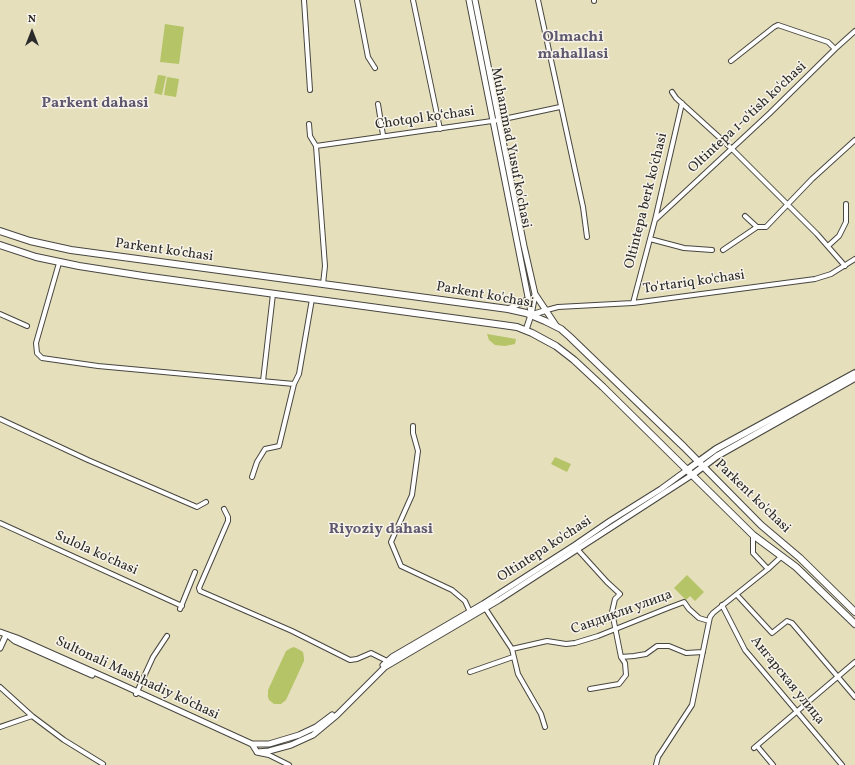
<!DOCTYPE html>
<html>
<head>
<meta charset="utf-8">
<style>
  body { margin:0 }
  #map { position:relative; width:855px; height:765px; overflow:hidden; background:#e6dfbb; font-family:Vollkorn,serif }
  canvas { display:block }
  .north { position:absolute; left:12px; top:12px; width:40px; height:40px; -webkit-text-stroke:3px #f7f3e8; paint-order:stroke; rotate:0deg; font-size:11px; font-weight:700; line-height:16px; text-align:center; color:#2b2b2b }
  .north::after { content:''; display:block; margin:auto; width:14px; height:18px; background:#2b2b2b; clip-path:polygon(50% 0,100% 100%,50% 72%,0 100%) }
</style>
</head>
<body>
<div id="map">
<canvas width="855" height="765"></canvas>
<div class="north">N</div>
</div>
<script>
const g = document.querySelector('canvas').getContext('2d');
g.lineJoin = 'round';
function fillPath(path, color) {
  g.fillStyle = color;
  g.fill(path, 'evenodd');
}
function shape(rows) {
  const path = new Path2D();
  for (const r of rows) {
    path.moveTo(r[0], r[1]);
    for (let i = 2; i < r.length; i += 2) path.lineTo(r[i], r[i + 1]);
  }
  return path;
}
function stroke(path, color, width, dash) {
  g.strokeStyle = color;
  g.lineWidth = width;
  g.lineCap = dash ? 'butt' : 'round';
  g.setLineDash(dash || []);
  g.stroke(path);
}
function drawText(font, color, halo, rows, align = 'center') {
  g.font = font + ' Vollkorn,serif';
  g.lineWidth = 3;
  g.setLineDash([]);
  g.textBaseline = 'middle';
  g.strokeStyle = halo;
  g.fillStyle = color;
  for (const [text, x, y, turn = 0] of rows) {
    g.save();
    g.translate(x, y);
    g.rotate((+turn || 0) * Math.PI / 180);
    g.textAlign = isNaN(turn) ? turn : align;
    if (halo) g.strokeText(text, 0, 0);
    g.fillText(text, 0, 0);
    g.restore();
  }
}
fillPath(shape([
  [165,24,184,27,179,64,160,62],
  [158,75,166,76,162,95,154,93],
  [167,77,179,79,176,97,164,95],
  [487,334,516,339,515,344,505,346,495,345,489,340],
  [555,457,571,464,567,472,551,464],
  [687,575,704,592,695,601,690,596,686,600,674,588],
  [294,647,300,650,303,652,304,658,304,661,286,700,281,704,274,704,269,700,268,697,268,690,286,651,291,648]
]), '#b4c467');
const minor = shape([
  [304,0,310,90],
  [357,0,368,57,375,68],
  [413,0,440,129],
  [538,0,583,207,587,237],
  [594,0,594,1],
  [731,61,774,27,778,25,828,42,835,49],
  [672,92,676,98,731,148,817,234,845,266],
  [378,104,383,135],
  [309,124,310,136,316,146,325,266,323,284],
  [316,146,499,120,560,107],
  [745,216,757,227],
  [655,220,770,113,835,49,855,31],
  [650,239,684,248,712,250],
  [828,246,839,236,846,222,846,204],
  [723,250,757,227,766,227,812,179,855,140],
  [59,263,36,343,37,353,42,358,98,366,294,384],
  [633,303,655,220,682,103],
  [547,310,558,307,633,303,815,279,831,274,855,259],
  [0,314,27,326],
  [263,381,273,294],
  [0,419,88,460,190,504,197,507,206,502],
  [413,426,413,433,418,451,412,495,391,542,401,566,452,590,465,601,470,612],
  [252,477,257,462,265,449,279,446,294,384,299,374,312,299],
  [224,509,228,517,228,521,199,588,200,591,292,631,350,660,357,659,371,653,387,661],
  [0,523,182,606],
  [753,535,753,553,768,569],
  [578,550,607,582,620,594,615,599,612,612,621,657,625,663,626,675,619,684,590,689],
  [737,595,772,633,787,621,792,623,855,697],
  [722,605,745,650,842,765],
  [485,608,512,649,518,674,541,714,545,727],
  [180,609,195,572],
  [512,649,547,641,566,644,575,643,598,636,668,608,684,602,689,609,699,618,709,621],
  [621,657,634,656,646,654,657,646,669,646,686,653,703,652],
  [470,672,513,657],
  [0,687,32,716,64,740,103,764],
  [136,694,153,657,167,636],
  [0,727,32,716],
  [757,746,773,765],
  [754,748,855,662],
  [259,753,269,755,289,765],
  [656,765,658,757,692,705,710,617,713,613,768,569,782,556]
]);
const tertiary = shape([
  [469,0,531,312],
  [475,0,524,246,535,294,531,315,526,330],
  [535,294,557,327],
  [508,309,527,300],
  [531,315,547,310],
  [0,632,17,638,116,682,252,744,257,752],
  [9,636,15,641,92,675],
  [0,648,6,635],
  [383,665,392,657,483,604,575,545,610,521,661,489,687,470],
  [252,744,269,744,299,735,316,727,332,715],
  [257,752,269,751,291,745,313,735,337,715,385,667,499,600,692,475]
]);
const secondary = shape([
  [687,470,716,449,855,373],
  [692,475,717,456,855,378]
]);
const primary = shape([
  [0,231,30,241,71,250,508,309,526,313,545,321,561,329,570,337,684,447,761,525,800,558,855,612],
  [0,245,36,257,79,266,143,276,503,325,517,327,532,333,556,346,574,360,603,387,753,535,796,567,855,624]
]);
stroke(minor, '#474641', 6);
stroke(tertiary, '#474641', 7);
stroke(secondary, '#474641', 8);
stroke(primary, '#474641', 8);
stroke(minor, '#fff', 4);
stroke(tertiary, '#fff', 5);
stroke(secondary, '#fff', 5.5);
stroke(primary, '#fff', 6);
drawText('14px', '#2b2b2b', '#f7f3e8', [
  ["Oltintepa 1-o'tish ko'chasi",748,118,-43],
  ["Chotqol koʻchasi",425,119,-8],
  ["Muhammad Yusuf ko'chasi",510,148,79],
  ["Oltintepa berk ko'chasi",647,201,-76],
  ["Parkent ko'chasi",164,251,8],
  ["To'rtariq ko'chasi",694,283,-8],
  ["Parkent ko'chasi",485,296,10],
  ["Parkent ko'chasi",752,497,44],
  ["Oltintepa ko'chasi",545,550,-33],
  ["Sulola ko'chasi",96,554,24],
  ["Сандикли улица",622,613,-20],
  ["Sultonali Mashhadiy ko'chasi",137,679,25],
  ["Ангарская улица",787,681,51]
]);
drawText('bold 15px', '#5e586f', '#f7f3e8', [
  ["Olmachi",573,38],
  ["mahallasi",573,55],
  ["Parkent dahasi",95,104],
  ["Riyoziy dahasi",381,530]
]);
</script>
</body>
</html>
